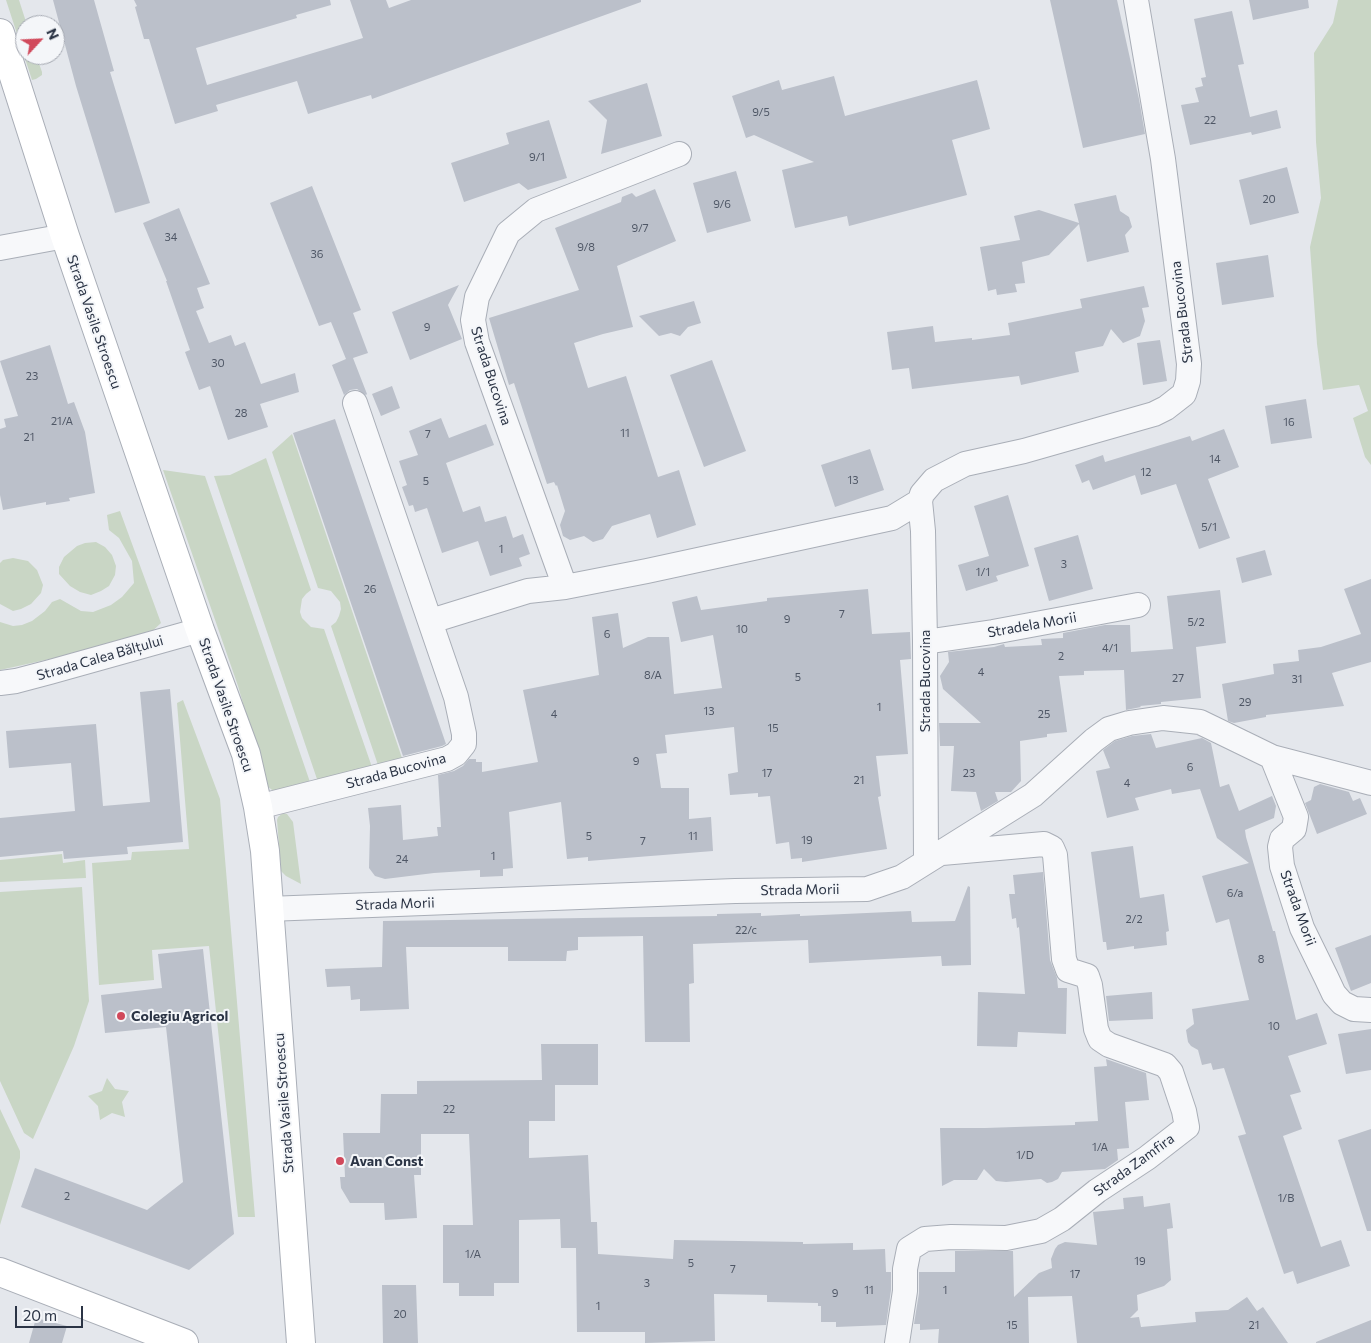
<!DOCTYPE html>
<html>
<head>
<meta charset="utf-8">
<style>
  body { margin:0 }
  #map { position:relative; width:1371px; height:1343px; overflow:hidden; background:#e4e7ec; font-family:Commissioner,sans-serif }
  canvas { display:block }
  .north { position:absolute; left:15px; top:15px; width:50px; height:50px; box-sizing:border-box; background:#f4f6f9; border:1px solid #a4a8b1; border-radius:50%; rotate:65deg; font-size:14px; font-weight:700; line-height:20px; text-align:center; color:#2b3445 }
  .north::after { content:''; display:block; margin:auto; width:18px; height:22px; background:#d1495b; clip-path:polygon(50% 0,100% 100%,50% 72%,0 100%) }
  .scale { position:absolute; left:15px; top:1306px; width:68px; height:22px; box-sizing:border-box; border:2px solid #2b3445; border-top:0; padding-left:6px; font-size:15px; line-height:18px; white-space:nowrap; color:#2b3445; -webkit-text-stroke:4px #f4f6f9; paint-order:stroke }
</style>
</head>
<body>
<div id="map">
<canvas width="1371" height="1343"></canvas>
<div class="north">N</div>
<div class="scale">20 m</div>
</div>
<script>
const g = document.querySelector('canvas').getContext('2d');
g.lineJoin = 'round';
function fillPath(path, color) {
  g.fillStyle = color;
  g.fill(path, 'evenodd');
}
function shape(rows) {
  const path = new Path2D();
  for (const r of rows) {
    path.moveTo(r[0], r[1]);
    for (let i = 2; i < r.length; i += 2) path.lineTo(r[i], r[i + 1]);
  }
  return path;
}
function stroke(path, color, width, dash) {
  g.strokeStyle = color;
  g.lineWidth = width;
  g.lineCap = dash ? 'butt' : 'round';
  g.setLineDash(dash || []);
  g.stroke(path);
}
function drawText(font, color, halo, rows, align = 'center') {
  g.font = font + ' Commissioner,sans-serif';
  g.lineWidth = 4;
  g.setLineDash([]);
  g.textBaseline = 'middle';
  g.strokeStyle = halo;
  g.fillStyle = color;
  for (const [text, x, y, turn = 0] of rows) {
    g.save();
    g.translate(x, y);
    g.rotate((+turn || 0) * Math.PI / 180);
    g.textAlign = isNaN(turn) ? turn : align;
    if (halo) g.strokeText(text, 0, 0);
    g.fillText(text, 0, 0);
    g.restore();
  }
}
fillPath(shape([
  [6,0,19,0,27,25,25,25,25,55,36,55,42,72,42,75,36,79,32,80],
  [1338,0,1371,0,1371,465,1365,457,1353,418,1368,411,1359,385,1323,390,1317,344,1310,247,1321,198,1316,142,1314,53,1333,23],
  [292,434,403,761,379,768,331,626,336,622,339,616,341,609,340,602,331,591,318,588,272,452],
  [266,458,311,590,306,594,302,599,300,612,302,618,311,627,324,629,373,770,318,782,214,476,230,475],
  [163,470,205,476,311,785,276,793,267,786,238,686],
  [120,511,161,623,145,638,0,670,0,622,13,626,22,625,32,621,45,611,52,602,60,599,81,611,93,612,111,605,122,597,134,583,132,561,119,538,109,530,107,515],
  [96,542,105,547,112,555,116,566,115,575,109,586,101,591,91,595,80,592,70,586,59,574,59,567,64,557,77,546,85,543],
  [13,558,28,561,37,570,43,585,41,593,31,604,21,609,13,611,0,604,0,563,3,560],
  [183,700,220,799,255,1217,238,1217,209,946,152,950,154,980,99,985,92,863,131,860,132,852,189,849,177,703],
  [283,813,287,814,293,822,301,884,286,876,281,871,277,820,278,817],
  [62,854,63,863,85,860,86,878,0,882,0,860],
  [82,887,89,1001,74,1046,33,1139,24,1133,0,1081,0,892],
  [107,1078,115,1089,129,1091,122,1102,125,1117,112,1113,100,1120,98,1106,88,1096,102,1091],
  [0,1109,20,1151,20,1158,0,1225]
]), '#c9d6c5');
fillPath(shape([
  [53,0,94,0,114,71,110,72,150,203,115,213,76,86],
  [134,0,330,0,331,5,296,15,297,18,196,48,207,85,363,38,350,0,386,0,389,8,411,0,641,0,641,2,372,99,371,95,308,114,297,81,216,105,218,111,175,124,149,39,144,39,135,7,137,6],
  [1050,0,1117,0,1139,99,1145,134,1083,148],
  [1249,0,1308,0,1309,8,1253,20],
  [1232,11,1244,64,1238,65,1250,117,1277,110,1281,128,1252,135,1251,132,1190,145,1181,105,1199,102,1195,88,1203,86,1201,78,1206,77,1194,19],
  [834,76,845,116,977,80,990,129,952,140,967,195,849,226,847,216,795,228,782,170,814,162,754,135,746,138,732,96,779,80,782,90],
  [647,83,662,136,601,154,607,120,588,101],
  [549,120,567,178,528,190,519,183,464,202,451,163,509,144,506,133],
  [1287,167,1299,213,1250,225,1239,180],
  [736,171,751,221,707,233,693,183],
  [312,186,361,310,353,313,368,353,353,358,367,394,366,395,357,389,350,390,344,395,332,365,346,359,331,322,319,326,270,203],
  [655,189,676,241,617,266,633,327,603,334,574,343,588,388,626,376,658,477,679,470,696,525,657,538,650,514,612,526,603,539,593,542,584,536,570,540,563,536,560,525,565,511,557,485,556,486,554,482,547,484,514,383,509,385,489,318,579,290,555,228,621,202,622,197,632,193,636,197],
  [1116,195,1120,211,1129,217,1132,227,1125,235,1129,252,1087,262,1079,224,1049,255,1022,262,1025,283,1015,284,1017,292,997,295,996,289,988,291,980,247,1020,240,1014,216,1039,210,1079,223,1074,204],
  [179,208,210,284,197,288,204,308,196,311,209,343,231,335,235,346,245,342,261,384,295,373,299,392,260,404,268,427,228,440,210,386,199,390,185,352,190,350,166,281,167,281,143,223],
  [1268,255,1274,297,1222,305,1216,263],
  [459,285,448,305,462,339,410,360,392,312],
  [1144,286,1149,307,1142,308,1145,321,1140,336,1123,343,1111,329,1103,346,1075,352,1079,372,1021,385,1019,376,912,389,909,368,892,370,887,332,933,326,935,342,972,338,972,340,1010,335,1008,323,1082,308,1080,299],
  [694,301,701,323,688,327,680,336,671,333,659,336,639,316],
  [1160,340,1167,381,1143,385,1137,343],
  [50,345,68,404,74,402,85,432,95,493,69,498,70,501,46,505,46,502,3,510,0,495,0,429,6,427,4,419,18,416,0,361],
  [712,360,746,451,704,467,670,375],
  [392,386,400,408,381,416,372,394],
  [1306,399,1312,438,1271,444,1265,406],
  [441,418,449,438,486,424,494,445,446,463,463,512,480,506,485,522,506,516,513,538,523,534,530,554,519,558,522,566,490,576,478,541,442,553,427,508,415,512,413,505,409,506,402,487,407,485,399,461,418,455,409,431],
  [335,419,446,744,442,746,403,756,293,433],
  [1224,429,1239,467,1208,479,1230,538,1199,549,1176,484,1141,495,1135,475,1093,490,1089,480,1082,483,1075,465,1103,455,1105,462,1190,436,1192,441],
  [870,449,884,490,835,507,821,465],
  [1008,495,1029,566,996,576,998,581,966,591,958,565,989,556,974,506],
  [1078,535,1093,589,1049,601,1034,548],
  [1265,550,1272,575,1242,583,1236,558],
  [1371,579,1371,662,1332,673,1344,706,1266,715,1266,717,1234,723,1228,721,1222,684,1274,674,1273,664,1299,661,1298,650,1321,647,1361,634,1344,589],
  [868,589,872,634,910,632,911,659,900,660,908,754,876,756,881,796,878,797,887,849,802,862,802,858,791,859,789,842,776,844,770,796,758,797,758,793,730,795,728,774,738,772,734,727,665,735,667,753,656,754,661,788,689,788,689,819,711,817,713,851,588,861,588,857,567,859,561,802,509,812,513,868,503,869,503,876,480,877,480,870,434,873,385,879,375,876,369,868,370,826,368,808,401,805,403,840,438,836,437,827,441,827,438,775,454,771,463,766,469,759,476,759,476,762,482,762,482,772,538,762,523,690,599,675,592,617,618,613,623,648,648,637,669,637,674,694,722,688,713,635,681,642,672,602,697,596,701,610,767,601,767,598],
  [1220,590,1226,643,1196,647,1201,698,1161,702,1161,704,1140,706,1141,707,1126,710,1124,670,1084,671,1084,675,1059,676,1067,732,1047,734,1047,737,1020,741,1021,781,1011,792,995,792,998,801,981,811,976,792,951,791,954,746,940,746,939,723,981,723,943,689,940,676,949,662,948,652,994,647,1004,644,1005,647,1042,645,1041,639,1063,638,1063,633,1105,625,1130,625,1131,652,1173,649,1167,596],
  [170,689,183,842,127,847,128,854,64,859,63,851,0,857,0,818,75,811,71,763,9,768,6,731,96,724,103,806,150,802,140,692],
  [1151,734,1156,748,1202,738,1211,743,1220,787,1229,784,1239,811,1272,796,1276,806,1274,818,1245,830,1246,837,1273,931,1275,931,1296,1020,1317,1013,1327,1044,1288,1056,1301,1092,1290,1095,1302,1129,1283,1136,1321,1247,1341,1240,1350,1266,1297,1284,1293,1271,1284,1274,1238,1136,1246,1134,1224,1068,1213,1070,1211,1063,1202,1065,1198,1050,1191,1046,1188,1042,1186,1030,1194,1024,1192,1009,1249,1000,1229,919,1216,923,1202,876,1249,863,1217,838,1200,789,1172,794,1171,789,1135,798,1139,810,1107,818,1096,771,1110,768,1103,750,1115,741,1132,736],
  [1320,784,1349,792,1353,801,1360,798,1367,814,1317,834,1305,803,1311,800,1314,787],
  [1133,846,1140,898,1164,894,1169,931,1166,932,1167,945,1134,949,1134,946,1107,950,1106,942,1103,942,1091,852],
  [1043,872,1050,960,1057,978,1058,988,1067,988,1066,1034,1018,1032,1017,1047,977,1046,978,992,1025,994,1019,927,1017,928,1016,918,1012,919,1009,894,1015,894,1013,875],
  [968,886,970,887,971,965,942,966,941,956,809,963,808,940,693,944,694,983,689,984,690,1042,645,1042,643,936,578,937,578,950,567,951,566,961,508,961,508,947,406,947,409,1009,360,1011,360,999,351,1000,350,986,327,987,325,969,382,967,383,921,717,916,717,914,761,913,761,916,800,914,800,916,911,911,912,922,955,921],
  [1371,935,1371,983,1351,991,1335,948],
  [203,949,234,1234,189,1270,21,1207,35,1168,147,1210,183,1182,166,1027,105,1033,101,995,162,988,158,954],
  [1152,992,1153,1019,1109,1021,1106,996],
  [1371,1029,1371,1070,1346,1074,1338,1034],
  [541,1044,598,1044,598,1085,555,1085,555,1121,529,1121,529,1158,588,1155,591,1222,597,1222,598,1254,673,1259,674,1240,803,1242,803,1244,853,1243,853,1250,885,1249,886,1272,891,1272,891,1290,886,1325,836,1327,836,1322,821,1322,821,1306,818,1306,818,1303,767,1302,767,1295,714,1294,715,1341,645,1343,645,1332,577,1332,576,1248,561,1248,560,1219,519,1220,519,1283,494,1283,494,1296,459,1296,459,1283,443,1283,443,1225,473,1225,469,1134,421,1134,421,1175,414,1175,417,1218,385,1220,384,1203,350,1203,341,1188,340,1177,345,1177,343,1133,380,1133,381,1094,417,1094,417,1081,542,1080],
  [1106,1059,1146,1073,1149,1100,1125,1102,1129,1148,1117,1149,1118,1160,1105,1169,1062,1172,1058,1179,1052,1182,1047,1183,1041,1179,1006,1182,996,1181,984,1169,977,1180,954,1180,942,1186,940,1128,985,1128,1075,1125,1075,1122,1098,1121,1094,1067,1107,1066],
  [1371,1129,1371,1231,1367,1231,1338,1140],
  [1143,1196,1144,1207,1170,1203,1173,1228,1167,1229,1171,1280,1164,1286,1137,1295,1138,1310,1130,1318,1139,1317,1141,1327,1196,1322,1195,1312,1228,1310,1247,1297,1257,1311,1263,1307,1288,1343,1077,1343,1072,1296,1028,1297,1029,1343,938,1343,939,1329,920,1330,920,1324,914,1324,919,1293,919,1272,955,1272,955,1251,1013,1251,1014,1297,1039,1273,1052,1268,1051,1259,1055,1249,1058,1245,1065,1242,1097,1245,1093,1212,1124,1209,1123,1198],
  [382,1285,416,1285,418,1343,383,1343],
  [36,1318,67,1326,62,1343,29,1343],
  [1371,1320,1371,1343,1316,1343,1316,1342]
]), '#bbc0ca');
const street = shape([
  [679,154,536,210,508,233,477,297,473,320,477,342,565,587,647,571,892,518,920,501],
  [0,248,65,236],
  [431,621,528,591,565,587],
  [925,642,993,632,1138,605],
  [0,683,16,681,50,672,200,630],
  [1272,757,1296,817,1294,829,1282,839,1280,847,1282,866,1302,928,1326,977,1334,994,1342,1003,1354,1009,1371,1010],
  [258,807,447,759,456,754,464,744,464,734,456,697,355,403],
  [926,861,925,642,923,531,920,501,922,494,934,480,965,464,1024,451,1154,414,1166,408,1184,394,1188,381,1189,364,1163,159,1136,0],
  [268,909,735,891,867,889,902,877,1033,795,1094,740,1109,729,1129,723,1163,718,1200,722,1272,757,1371,783],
  [897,1343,905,1291,905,1269,909,1249,925,1239,951,1237,1006,1238,1041,1231,1062,1219,1097,1191,1147,1158,1187,1127,1184,1111,1171,1072,1165,1065,1109,1045,1100,1039,1096,1029,1090,985,1087,976,1068,970,1064,959,1055,855,1052,848,1044,844,942,853]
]);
const secondary = shape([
  [0,33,65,236,200,630,246,754,258,807,265,851,301,1343],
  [0,1272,184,1343]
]);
stroke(street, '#a9aeb7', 26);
stroke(secondary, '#a9aeb7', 30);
stroke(street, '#f7f8fa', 24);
stroke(secondary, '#fff', 28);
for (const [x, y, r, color] of [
  [121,1016,5,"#d1495b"],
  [340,1161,5,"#d1495b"]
]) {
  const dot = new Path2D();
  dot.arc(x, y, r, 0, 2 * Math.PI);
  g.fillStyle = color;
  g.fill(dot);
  stroke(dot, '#f4f6f9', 2);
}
drawText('11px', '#4f5766', null, [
  ["9/5",761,112],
  ["22",1210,120],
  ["9/1",537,157],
  ["20",1269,199],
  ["9/6",722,204],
  ["9/7",640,228],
  ["34",171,237],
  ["9/8",586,247],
  ["36",317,254],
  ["9",427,327],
  ["30",218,363],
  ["23",32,376],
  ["28",241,413],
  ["21/A",62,421],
  ["16",1289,422],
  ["11",625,433],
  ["7",428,434],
  ["21",29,437],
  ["14",1215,459],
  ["12",1146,472],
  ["13",853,480],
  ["5",426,481],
  ["5/1",1209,527],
  ["1",501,549],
  ["3",1064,564],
  ["1/1",983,572],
  ["26",370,589],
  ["7",842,614],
  ["9",787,619],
  ["5/2",1196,622],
  ["10",742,629],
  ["6",607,634],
  ["4/1",1110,648],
  ["2",1061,656],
  ["4",981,672],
  ["8/A",653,675],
  ["5",798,677],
  ["27",1178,678],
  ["31",1297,679],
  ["29",1245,702],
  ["1",879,707],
  ["13",709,711],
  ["4",554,714],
  ["25",1044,714],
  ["15",773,728],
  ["9",636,761],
  ["6",1190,767],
  ["17",767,773],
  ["23",969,773],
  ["21",859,780],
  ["4",1127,783],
  ["5",589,836],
  ["11",693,836],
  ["19",807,840],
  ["7",643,841],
  ["1",493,856],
  ["24",402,859],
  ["6/a",1235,893],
  ["2/2",1134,919],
  ["22/c",746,930],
  ["8",1261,959],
  ["10",1274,1026],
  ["22",449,1109],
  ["1/A",1100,1147],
  ["1/D",1025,1155],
  ["2",67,1196],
  ["1/B",1286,1198],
  ["1/A",473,1254],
  ["19",1140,1261],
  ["5",691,1263],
  ["7",733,1269],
  ["17",1075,1274],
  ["3",647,1283],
  ["11",869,1290],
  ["1",945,1290],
  ["9",835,1293],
  ["1",598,1306],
  ["20",400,1314],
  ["15",1012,1325],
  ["21",1254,1325]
]);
drawText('14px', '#2b3445', '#f4f6f9', [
  ["Strada Bucovina",1182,312,-97],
  ["Strada Vasile Stroescu",94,322,71],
  ["Strada Bucovina",491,376,72],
  ["Stradela Morii",1032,625,-10],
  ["Strada Calea Bălțului",100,658,-16],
  ["Strada Bucovina",925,681,-90],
  ["Strada Vasile Stroescu",226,705,71],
  ["Strada Bucovina",396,771,-15],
  ["Strada Morii",800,890,-1],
  ["Strada Morii",395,904,-2],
  ["Strada Morii",1298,908,70],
  ["Strada Vasile Stroescu",284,1103,-94],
  ["Strada Zamfira",1134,1165,-36]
]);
drawText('bold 14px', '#2b3445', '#f4f6f9', [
  ["Colegiu Agricol",131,1016],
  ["Avan Const",350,1161]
], 'left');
</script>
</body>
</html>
